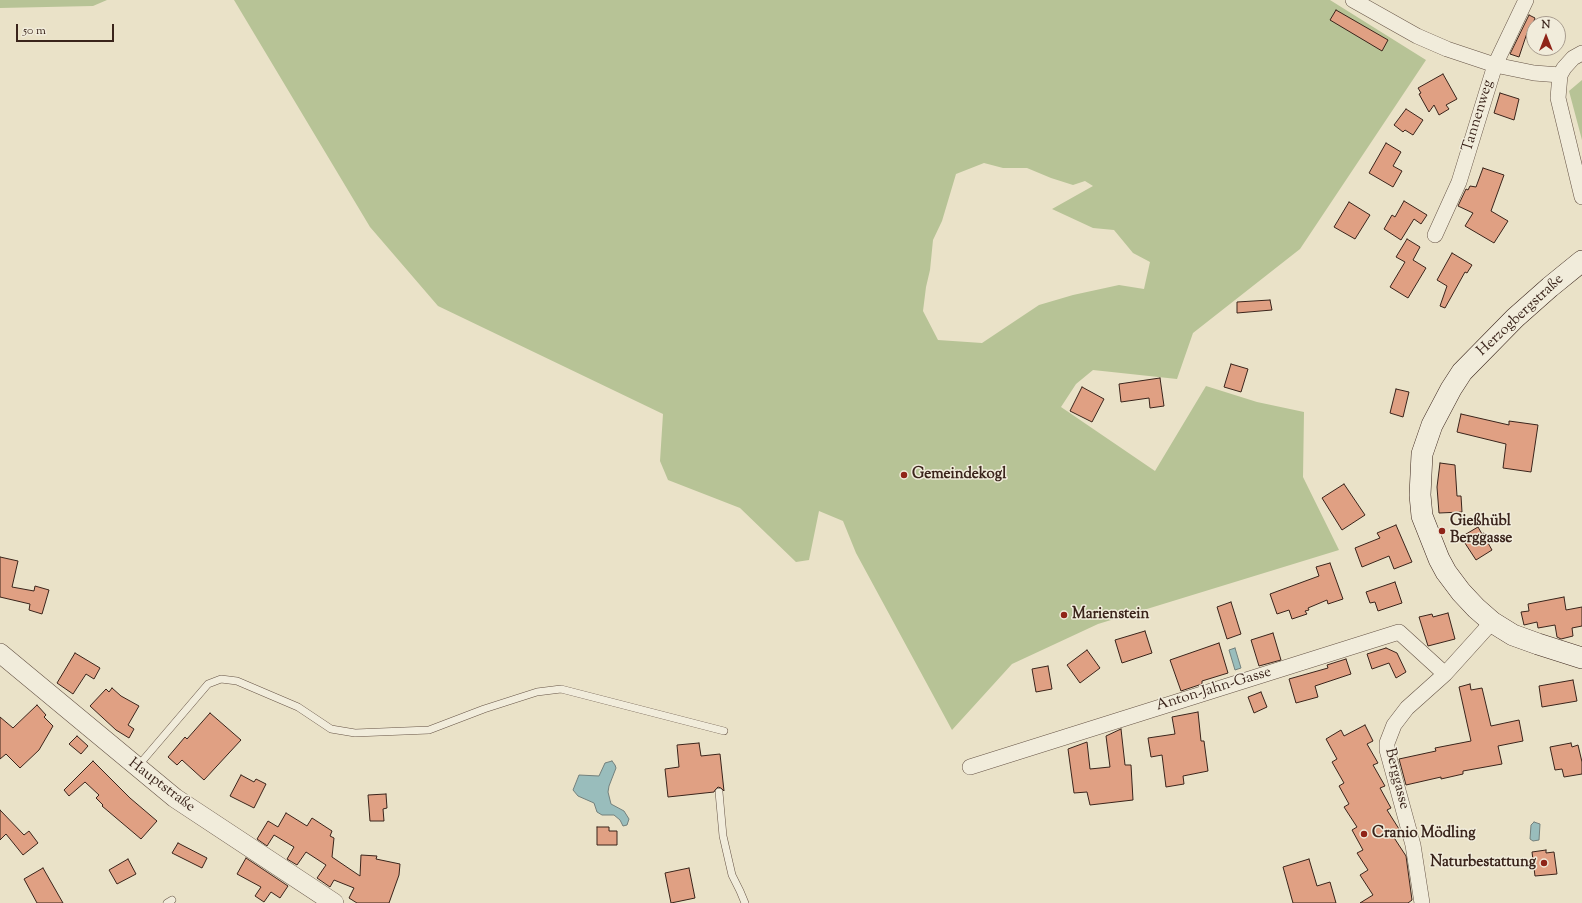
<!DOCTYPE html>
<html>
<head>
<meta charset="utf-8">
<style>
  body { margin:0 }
  #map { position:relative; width:1582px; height:903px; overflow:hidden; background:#eae2c8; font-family:"Sorts Mill Goudy",serif }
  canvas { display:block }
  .north { position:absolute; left:1526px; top:16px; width:40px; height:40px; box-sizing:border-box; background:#f1ecdb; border:1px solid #a89c8e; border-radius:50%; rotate:0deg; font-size:11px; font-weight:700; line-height:16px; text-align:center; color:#3a241b }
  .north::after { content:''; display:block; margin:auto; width:14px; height:18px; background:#8f2418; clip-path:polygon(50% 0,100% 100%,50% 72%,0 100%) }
  .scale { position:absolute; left:16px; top:24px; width:98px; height:18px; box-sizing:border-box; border:2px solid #3a241b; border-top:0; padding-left:5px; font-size:12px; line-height:14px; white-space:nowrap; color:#3a241b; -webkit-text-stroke:3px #f1ecdb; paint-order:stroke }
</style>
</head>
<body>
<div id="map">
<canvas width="1582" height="903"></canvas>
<div class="north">N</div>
<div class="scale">50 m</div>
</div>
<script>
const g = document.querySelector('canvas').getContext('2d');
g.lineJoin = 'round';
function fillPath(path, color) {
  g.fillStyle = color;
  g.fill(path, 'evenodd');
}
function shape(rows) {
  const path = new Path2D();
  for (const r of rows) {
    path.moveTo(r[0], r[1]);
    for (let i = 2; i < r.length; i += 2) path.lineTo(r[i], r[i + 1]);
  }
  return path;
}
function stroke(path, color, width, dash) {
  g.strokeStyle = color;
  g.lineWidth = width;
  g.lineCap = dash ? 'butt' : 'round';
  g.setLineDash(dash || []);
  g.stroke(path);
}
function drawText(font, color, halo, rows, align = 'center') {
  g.font = font + ' "Sorts Mill Goudy",serif';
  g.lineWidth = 3;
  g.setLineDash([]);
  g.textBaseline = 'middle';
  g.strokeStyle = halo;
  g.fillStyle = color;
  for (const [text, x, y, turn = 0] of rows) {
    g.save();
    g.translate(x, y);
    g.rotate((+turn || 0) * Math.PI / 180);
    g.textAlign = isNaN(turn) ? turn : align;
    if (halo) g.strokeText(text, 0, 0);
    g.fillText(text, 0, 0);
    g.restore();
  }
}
fillPath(shape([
  [0,0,107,0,93,6,0,8],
  [234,0,1330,0,1426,60,1300,249,1193,333,1177,379,1093,370,1076,384,1061,407,1155,471,1206,386,1257,402,1304,412,1303,477,1339,550,1098,624,1012,664,952,730,856,553,843,521,819,511,809,560,796,562,740,508,668,480,660,461,663,414,438,306,370,227],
  [984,163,1003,168,1027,168,1051,178,1073,185,1085,181,1093,186,1052,209,1093,228,1114,230,1133,253,1150,262,1144,289,1119,285,1073,295,1039,305,982,343,938,340,923,311,926,287,930,270,933,240,942,221,956,174],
  [1582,80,1582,140,1569,91]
]), '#b7c396');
const water = shape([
  [1235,648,1241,668,1235,670,1229,650,1235,648],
  [612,761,615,765,616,768,609,786,608,792,611,804,624,811,629,819,627,825,623,826,620,820,614,815,602,815,597,812,594,803,578,796,573,790,579,775,599,776,605,763,612,761],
  [1534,822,1540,824,1539,840,1533,841,1530,839,1531,825,1534,822]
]);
fillPath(water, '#99bdbc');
stroke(water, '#73807c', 1);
const building = shape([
  [1336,10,1388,40,1382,51,1330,20,1336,10],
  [1529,15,1535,18,1529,34,1527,33,1519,57,1510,54,1529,15],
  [1443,74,1457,99,1446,105,1449,109,1439,115,1434,105,1429,112,1419,94,1421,93,1418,88,1443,74],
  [1500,93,1519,99,1514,120,1494,113,1500,93],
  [1406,109,1423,120,1413,135,1405,130,1403,132,1394,125,1406,109],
  [1386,143,1401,152,1393,166,1402,171,1393,187,1369,173,1386,143],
  [1483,168,1504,175,1491,211,1508,221,1494,243,1465,226,1473,213,1458,206,1466,189,1468,190,1470,186,1476,187,1483,168],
  [1404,201,1427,215,1421,224,1414,219,1401,240,1384,229,1392,215,1395,217,1404,201],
  [1349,202,1370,215,1355,239,1334,227,1349,202],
  [1407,239,1420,247,1413,260,1426,268,1408,298,1390,287,1405,262,1396,257,1407,239],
  [1452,253,1472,265,1467,273,1465,272,1445,308,1440,306,1447,286,1437,280,1452,253],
  [1270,300,1272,310,1237,313,1237,302,1270,300],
  [1231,364,1248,369,1241,392,1224,387,1231,364],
  [1160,378,1164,406,1150,408,1149,398,1121,402,1119,384,1160,378],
  [1082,387,1104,399,1092,422,1070,411,1082,387],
  [1396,389,1409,392,1403,417,1390,413,1396,389],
  [1461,414,1509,425,1509,421,1538,425,1531,472,1503,468,1506,444,1457,432,1461,414],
  [1440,463,1455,465,1457,496,1461,496,1462,512,1439,513,1437,487,1440,463],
  [1344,484,1365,515,1342,530,1322,498,1344,484],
  [1396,525,1412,562,1394,569,1389,556,1362,567,1355,548,1380,538,1377,533,1396,525],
  [1478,527,1482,534,1484,533,1490,542,1488,543,1492,550,1476,560,1461,537,1478,527],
  [0,557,18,561,12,587,34,591,35,586,49,590,42,614,29,610,30,604,0,597,0,557],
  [1330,563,1343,599,1328,604,1327,600,1308,608,1309,610,1305,611,1307,614,1292,619,1289,610,1277,614,1270,594,1319,576,1316,567,1330,563],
  [1395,582,1402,603,1378,611,1375,602,1370,603,1366,592,1395,582],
  [1564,597,1566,610,1582,607,1582,626,1572,628,1573,636,1561,639,1557,637,1555,625,1538,628,1537,622,1524,625,1521,612,1529,611,1528,604,1564,597],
  [1231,602,1241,634,1227,639,1217,607,1231,602],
  [1448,613,1455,639,1428,646,1419,617,1432,614,1433,617,1448,613],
  [1145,631,1152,653,1122,663,1115,640,1145,631],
  [1273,633,1281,660,1259,666,1251,640,1273,633],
  [1219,643,1228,673,1202,681,1202,684,1181,691,1170,660,1219,643],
  [1386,648,1397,653,1406,672,1396,678,1389,663,1372,669,1367,654,1386,648],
  [1087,650,1100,668,1080,683,1067,665,1087,650],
  [75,653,100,668,94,679,86,674,73,694,57,683,75,653],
  [1346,659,1351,674,1315,686,1318,697,1296,703,1289,679,1328,668,1327,665,1346,659],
  [1048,666,1052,689,1036,692,1032,669,1048,666],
  [1573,680,1577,701,1542,707,1539,686,1573,680],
  [1470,684,1471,690,1482,688,1491,726,1519,720,1523,741,1498,746,1502,764,1463,771,1463,774,1441,779,1441,777,1406,785,1399,759,1436,751,1435,748,1471,741,1459,687,1470,684],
  [112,688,121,696,139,706,128,725,134,729,129,738,116,730,90,706,106,689,109,692,112,688],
  [1261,692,1267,707,1254,713,1248,697,1261,692],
  [37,705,46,715,44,717,53,726,39,750,20,768,6,754,0,759,0,717,13,728,37,705],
  [1198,712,1201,741,1204,741,1208,771,1183,776,1184,784,1166,787,1162,755,1151,757,1148,738,1175,734,1172,717,1198,712],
  [210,713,241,740,204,780,182,760,177,765,168,757,185,737,187,739,210,713],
  [1365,725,1373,741,1367,744,1378,763,1373,765,1385,786,1380,788,1391,808,1387,810,1399,829,1391,833,1406,856,1412,900,1408,903,1360,903,1373,895,1360,875,1368,870,1357,853,1363,850,1352,830,1357,827,1344,807,1349,804,1339,786,1344,783,1332,762,1337,759,1326,739,1341,730,1344,736,1365,725],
  [1121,729,1125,765,1131,765,1133,800,1090,805,1087,792,1074,793,1068,749,1087,742,1090,769,1110,767,1106,736,1121,729],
  [77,736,88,746,81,754,69,744,77,736],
  [699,743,701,756,720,754,724,791,721,788,718,787,715,790,714,792,668,797,665,769,679,767,677,745,699,743],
  [1571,743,1572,747,1578,745,1582,762,1582,774,1564,777,1562,769,1555,770,1550,747,1571,743],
  [93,761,130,798,157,821,141,839,102,806,103,805,96,798,99,795,85,782,69,796,64,790,93,761],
  [241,775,254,782,256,779,266,784,254,808,230,796,241,775],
  [386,794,387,808,383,809,384,821,370,821,368,795,386,794],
  [0,810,24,835,29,831,38,843,23,855,6,834,0,840,0,810],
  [286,813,307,826,312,818,332,831,330,836,334,838,332,857,360,876,361,855,377,856,376,859,400,864,399,875,389,903,357,903,349,898,354,888,334,880,330,887,317,878,326,865,306,852,297,865,287,859,294,847,274,835,267,846,257,839,268,821,278,827,286,813],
  [597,827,609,827,609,831,617,831,617,845,597,845,597,827],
  [178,843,207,858,202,868,172,853,178,843],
  [1546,850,1546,853,1554,852,1557,874,1535,876,1532,852,1546,850],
  [246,858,288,886,280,898,271,892,264,902,255,896,261,887,237,874,246,858],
  [128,859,136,874,117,884,109,870,128,859],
  [1309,859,1317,886,1330,882,1336,903,1293,903,1283,867,1309,859],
  [43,868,63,903,37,903,24,879,43,868],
  [689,868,695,898,671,903,665,873,689,868]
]);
fillPath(building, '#e0a083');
stroke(building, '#3a241b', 1);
const service = shape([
  [138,766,208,684,221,679,237,681,298,707,331,729,355,733,429,730,484,709,537,692,561,689,724,731],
  [719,792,723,836,732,875,740,891,745,903],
  [167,903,172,900]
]);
const minor = shape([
  [1353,0,1417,36,1447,49,1495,65,1534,73,1560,75],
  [1582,53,1573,58,1564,68,1560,75,1558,98,1582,197],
  [1435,235,1459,182,1495,65,1526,0],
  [970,767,1399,632,1445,674],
  [1422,903,1413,845,1387,750,1387,743,1394,725,1407,708,1445,674,1492,622]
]);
const tertiary = shape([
  [0,653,175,798,334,903]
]);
const secondary = shape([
  [1582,261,1550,287,1515,318,1462,372,1451,389,1432,425,1422,454,1420,495,1422,516,1439,559,1446,572,1461,592,1476,608,1492,622,1513,635,1538,644,1582,658]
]);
stroke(service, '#665446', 8);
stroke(minor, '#665446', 16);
stroke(tertiary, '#665446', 20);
stroke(secondary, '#3a241b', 22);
stroke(service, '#f1ecdb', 7);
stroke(minor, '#f1ecdb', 15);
stroke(tertiary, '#f1ecdb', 19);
stroke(secondary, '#f1ecdb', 21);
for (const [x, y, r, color] of [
  [904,475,4,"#8f2418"],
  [1442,531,4,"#8f2418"],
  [1064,615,4,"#8f2418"],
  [1364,834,4,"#8f2418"],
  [1544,863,4,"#8f2418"]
]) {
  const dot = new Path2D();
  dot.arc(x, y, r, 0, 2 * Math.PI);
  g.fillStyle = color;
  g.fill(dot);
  stroke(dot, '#f1ecdb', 1.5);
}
drawText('15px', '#3a241b', '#f1ecdb', [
  ["Tannenweg",1479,116,-73],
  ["Herzogbergstraße",1521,316,-43],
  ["Anton-Jahn-Gasse",1214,690,-17],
  ["Berggasse",1396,779,76],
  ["Hauptstraße",161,786,37]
]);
drawText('bold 15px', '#3a241b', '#f1ecdb', [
  ["Gemeindekogl",912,475],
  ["Gießhübl",1450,522],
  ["Berggasse",1450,539],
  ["Marienstein",1072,615],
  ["Cranio Mödling",1372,834],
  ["Naturbestattung",1536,863,"right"]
], 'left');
</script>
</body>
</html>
